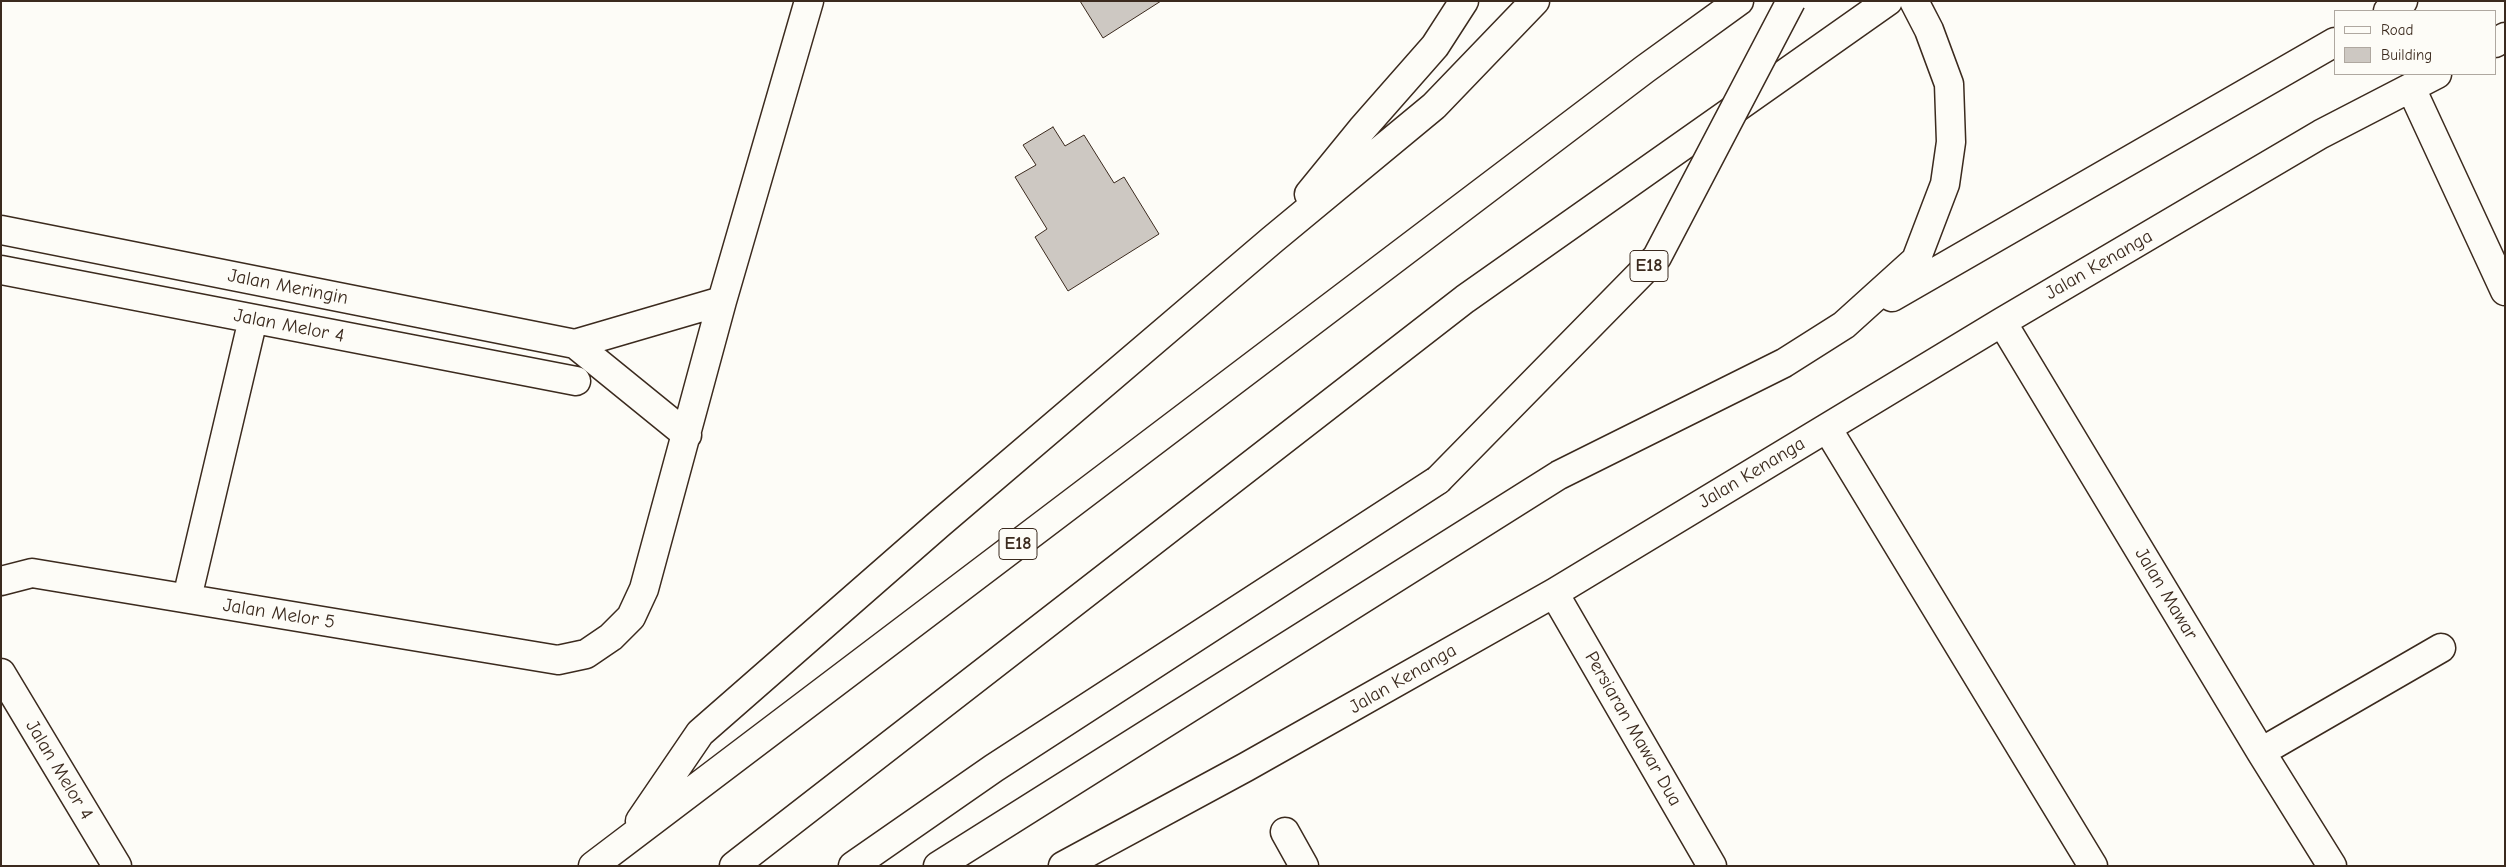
<!DOCTYPE html>
<html>
<head>
<meta charset="utf-8">
<style>
  body { margin:0 }
  #map { position:relative; width:2506px; height:867px; overflow:hidden; background:#fdfcf7; font-family:"Comic Neue",sans-serif }
  canvas { display:block }
  .frame { position:absolute; inset:0; border:2px solid #3b2a1e; pointer-events:none }
  .legend { position:absolute; left:2334px; top:10px; width:162px; height:65px; box-sizing:border-box; background:#fdfcf7; border:1px solid #afa8a0; margin:0; padding:6px 9px; list-style:none; font-size:15px; color:#3b2a1e }
  .legend li { display:flex; align-items:center; gap:10px; height:25px }
  .legend b { width:25px; border:1px solid #afa8a0 }
</style>
</head>
<body>
<div id="map">
<canvas width="2506" height="867"></canvas>
<div class="frame"></div>
<ul class="legend">
<li><b style="height:6px;background:#fdfcf7"></b>Road</li>
<li><b style="height:14px;background:#cdc8c2"></b>Building</li>
</ul>
</div>
<script>
const g = document.querySelector('canvas').getContext('2d');
g.lineJoin = 'round';
function fillPath(path, color) {
  g.fillStyle = color;
  g.fill(path, 'evenodd');
}
function shape(rows) {
  const path = new Path2D();
  for (const r of rows) {
    path.moveTo(r[0], r[1]);
    for (let i = 2; i < r.length; i += 2) path.lineTo(r[i], r[i + 1]);
  }
  return path;
}
function stroke(path, color, width, dash) {
  g.strokeStyle = color;
  g.lineWidth = width;
  g.lineCap = dash ? 'butt' : 'round';
  g.setLineDash(dash || []);
  g.stroke(path);
}
function drawText(font, color, halo, rows, align = 'center') {
  g.font = font + ' "Comic Neue",sans-serif';
  g.lineWidth = 4;
  g.setLineDash([]);
  g.textBaseline = 'middle';
  g.strokeStyle = halo;
  g.fillStyle = color;
  for (const [text, x, y, turn = 0] of rows) {
    g.save();
    g.translate(x, y);
    g.rotate((+turn || 0) * Math.PI / 180);
    g.textAlign = isNaN(turn) ? turn : align;
    if (halo) g.strokeText(text, 0, 0);
    g.fillText(text, 0, 0);
    g.restore();
  }
}
const building = shape([
  [1080,1,1161,1,1103,38,1080,1],
  [1053,127,1065,146,1084,135,1114,183,1124,177,1159,234,1068,291,1035,237,1047,229,1015,177,1036,165,1023,145,1053,127]
]);
fillPath(building, '#cdc8c2');
stroke(building, '#3b2a1e', 1);
const minor = shape([
  [2495,43,2505,37],
  [2411,88,2505,291],
  [1,230,575,344,722,301],
  [1,270,576,381],
  [2002,322,2261,752,2332,866],
  [575,344,687,435],
  [1827,428,2093,866],
  [1,581,32,573,558,660,586,654,611,637,631,617,644,589,722,301,809,1],
  [1554,593,1712,866],
  [187,598,253,319],
  [1,673,117,866],
  [2261,752,2441,648],
  [1285,832,1304,866],
  [1063,866,1246,767,1554,593,2002,322,2321,134,2437,74]
]);
const highway = shape([
  [2388,11,2403,1],
  [1309,194,1362,129,1435,46,1464,1],
  [1892,297,2335,42],
  [640,821,700,733,939,524,1272,240,1434,106,1535,1],
  [593,866,1645,69,1739,1],
  [734,866,1465,299,1888,1],
  [853,866,994,768,1438,480],
  [938,866,1559,475,1784,363,1844,325,1916,260,1945,184,1951,142,1949,84,1929,30,1914,1]
]);
stroke(minor, '#3b2a1e', 31);
stroke(highway, '#3b2a1e', 31);
stroke(minor, '#fdfcf7', 28);
stroke(highway, '#fdfcf7', 28);
const highwayBridge = shape([
  [1438,480,1657,257,1791,1]
]);
stroke(highwayBridge, '#3b2a1e', 31, []);
stroke(highwayBridge, '#fdfcf7', 28);
for (const [x, y, w] of [
  [1649,266,38],
  [1018,544,38]
]) {
  const box = new Path2D();
  box.roundRect(x - w / 2, y - 15.5, w, 31, 4);
  g.fillStyle = '#fdfcf7';
  g.fill(box);
  stroke(box, '#3b2a1e', 1);
}
drawText('bold 18px', '#3b2a1e', null, [
  ["E18",1649,266],
  ["E18",1018,544]
]);
drawText('19px', '#3b2a1e', '#fdfcf7', [
  ["Jalan Kenanga",2099,265,-30],
  ["Jalan Meringin",288,287,11],
  ["Jalan Melor 4",289,326,11],
  ["Jalan Kenanga",1752,473,-31],
  ["Jalan Mawar",2166,594,59],
  ["Jalan Melor 5",279,614,9],
  ["Jalan Kenanga",1403,679,-30],
  ["Persiaran Mawar Dua",1633,729,60],
  ["Jalan Melor 4",59,770,59]
]);
</script>
</body>
</html>
